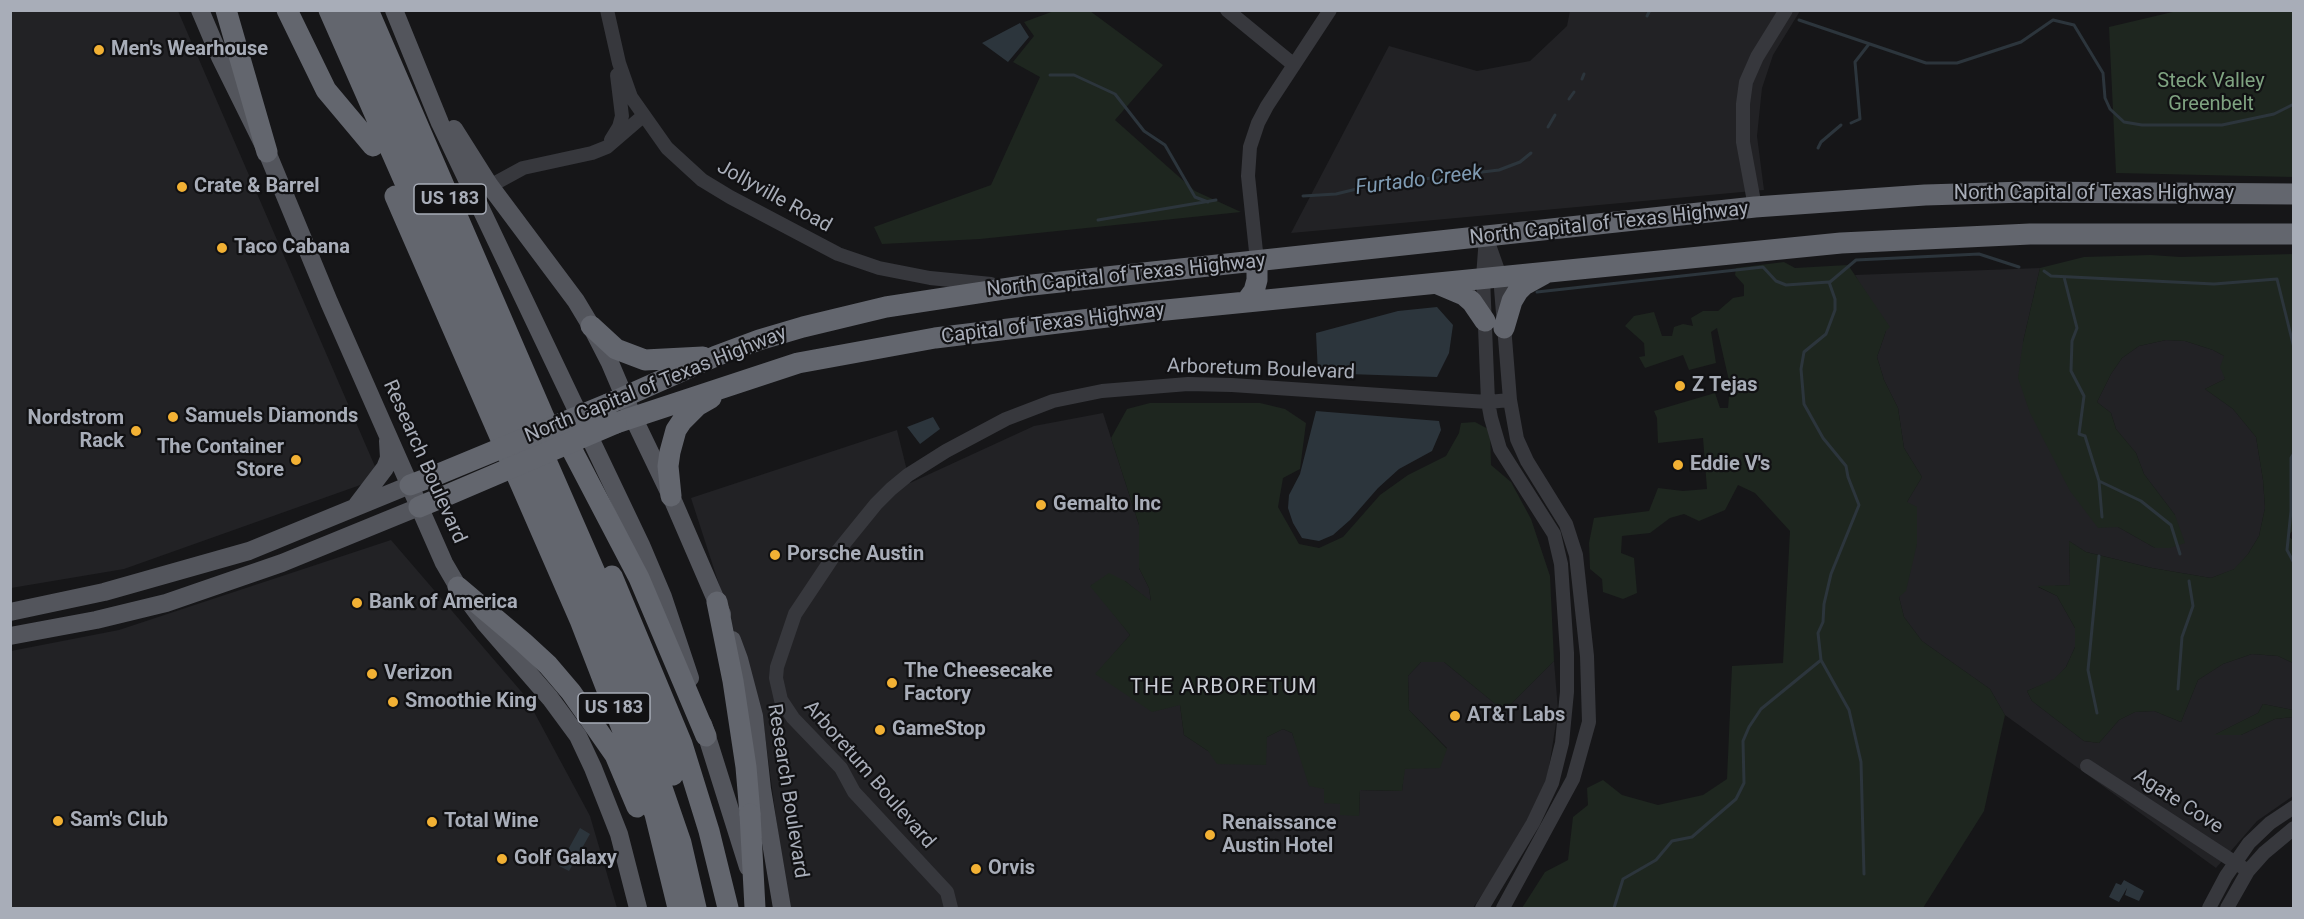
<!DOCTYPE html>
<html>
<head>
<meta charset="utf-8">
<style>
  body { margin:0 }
  #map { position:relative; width:2304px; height:919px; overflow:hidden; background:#161618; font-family:Roboto,sans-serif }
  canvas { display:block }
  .frame { position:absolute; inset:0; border:12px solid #a8adb8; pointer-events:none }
</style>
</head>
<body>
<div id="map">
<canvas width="2304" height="919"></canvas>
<div class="frame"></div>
</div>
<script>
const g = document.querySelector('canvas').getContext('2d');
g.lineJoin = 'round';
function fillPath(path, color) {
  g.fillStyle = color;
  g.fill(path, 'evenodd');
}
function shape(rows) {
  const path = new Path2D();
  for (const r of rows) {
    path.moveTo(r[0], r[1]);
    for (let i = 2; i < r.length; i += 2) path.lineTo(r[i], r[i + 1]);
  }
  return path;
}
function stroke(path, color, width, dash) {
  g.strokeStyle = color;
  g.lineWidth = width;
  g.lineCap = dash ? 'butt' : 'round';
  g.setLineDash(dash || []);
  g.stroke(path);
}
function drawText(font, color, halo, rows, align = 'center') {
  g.font = font + ' Roboto,sans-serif';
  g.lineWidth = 4.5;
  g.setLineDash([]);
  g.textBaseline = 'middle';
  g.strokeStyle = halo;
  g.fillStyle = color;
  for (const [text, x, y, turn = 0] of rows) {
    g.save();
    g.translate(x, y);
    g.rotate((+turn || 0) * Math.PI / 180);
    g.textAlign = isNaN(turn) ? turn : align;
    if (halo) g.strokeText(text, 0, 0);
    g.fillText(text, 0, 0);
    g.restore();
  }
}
fillPath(shape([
  [11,11,178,11,380,478,124,569,11,588],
  [1570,11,1800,11,1773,55,1762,88,1757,136,1764,190,1291,233,1389,46,1477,71,1530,61,1567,26],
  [2040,268,2023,342,2118,527,2155,548,2175,515,2144,474,2136,453,2116,429,2111,413,2097,402,2111,374,2122,358,2139,346,2166,340,2185,341,2213,350,2224,356,2225,379,2205,389,2233,409,2256,437,2263,480,2265,508,2259,536,2248,554,2235,569,2211,578,2152,568,2086,552,2069,541,2070,585,2038,587,2057,596,2075,628,2075,647,2066,667,2054,680,2027,691,2032,701,2084,741,2099,743,2119,720,2135,712,2154,711,2181,722,2198,680,2223,664,2252,654,2278,656,2293,663,2293,710,2263,704,2258,713,2216,734,2241,735,2275,719,2293,717,2293,796,2257,821,2216,868,2005,715,1990,689,1922,641,1904,617,1899,597,1907,502,1922,477,1904,448,1898,408,1884,380,1877,357,1886,331,1855,275],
  [1103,413,1139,525,1139,568,1149,588,1151,602,1125,581,1091,585,1130,635,1096,674,1180,705,1184,735,1208,751,1267,737,1283,729,1292,733,1300,754,1324,789,1340,804,1359,815,1360,790,1402,791,1404,769,1447,748,1409,710,1408,676,1421,662,1444,662,1504,711,1554,661,1558,710,1547,780,1522,835,1473,908,788,908,763,720,691,498,897,430,910,483,1034,426],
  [391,540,526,697,590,816,617,908,11,908,11,651,119,630]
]), '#222225');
fillPath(shape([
  [2181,10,2293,11,2293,177,2116,173,2109,27],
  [1054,11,1090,11,1163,65,1115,120,1195,191,1241,212,980,239,882,244,874,227,991,185,1040,77,1013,62,1034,36,1024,22],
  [2293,254,2294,529,2288,536,2294,541,2293,663,2278,656,2252,654,2223,664,2198,680,2181,722,2154,711,2135,712,2119,720,2099,743,2084,741,2032,701,2027,691,2054,679,2066,667,2075,647,2075,628,2057,596,2037,586,2070,585,2069,541,2086,552,2152,568,2211,578,2234,569,2248,554,2259,536,2265,508,2263,480,2256,437,2233,409,2205,389,2225,379,2220,367,2224,356,2213,350,2185,341,2166,340,2139,346,2122,358,2111,374,2097,402,2111,413,2116,429,2136,453,2144,474,2175,515,2185,543,2170,548,2155,548,2118,527,2098,528,2070,491,2030,413,2018,378,2023,342,2040,268,2084,257,2151,255,2180,257],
  [1784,262,1795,268,1848,265,1890,327,1886,331,1877,357,1884,380,1898,408,1904,448,1922,477,1907,502,1917,507,1917,544,1906,591,1899,597,1904,617,1922,641,1990,689,2005,715,1984,811,1923,908,1522,908,1545,872,1568,860,1573,817,1588,805,1587,788,1603,780,1622,795,1658,805,1703,795,1727,779,1732,666,1783,663,1790,531,1755,493,1738,485,1725,510,1699,521,1684,514,1670,518,1650,533,1622,536,1621,553,1634,558,1637,593,1623,599,1603,592,1602,579,1590,569,1589,543,1594,518,1649,511,1658,488,1683,491,1707,489,1703,438,1658,443,1657,418,1654,411,1715,393,1720,408,1728,408,1730,385,1717,328,1711,332,1716,363,1689,370,1683,355,1645,368,1639,357,1645,356,1644,343,1625,326,1634,316,1654,312,1662,336,1672,336,1674,327,1683,324,1693,326,1691,318,1703,311,1718,311,1733,298,1744,296,1744,285,1735,275,1736,268],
  [1150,403,1260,403,1285,409,1306,423,1300,469,1283,478,1278,507,1299,544,1319,548,1343,537,1380,495,1408,475,1446,456,1459,433,1461,423,1475,422,1490,430,1491,465,1511,482,1531,519,1550,576,1554,661,1504,711,1444,662,1421,662,1408,676,1409,710,1447,749,1440,768,1405,769,1402,791,1360,790,1359,816,1340,815,1340,804,1324,803,1324,789,1309,786,1292,733,1283,729,1267,737,1266,765,1217,764,1208,751,1184,735,1180,705,1152,712,1095,674,1130,635,1090,586,1109,573,1125,581,1151,601,1149,588,1139,568,1139,525,1111,438,1127,409],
  [2263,704,2293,710,2293,717,2275,719,2241,735,2214,735,2258,713]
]), '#1e261f');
fillPath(shape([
  [1020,23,1029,37,1008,62,982,43],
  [1437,307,1453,325,1449,353,1437,377,1318,373,1316,333,1398,311],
  [1316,411,1439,421,1441,430,1432,451,1399,469,1378,488,1350,520,1333,535,1319,541,1302,538,1293,523,1288,508,1289,495,1300,474],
  [933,417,940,429,920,444,907,427],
  [580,828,590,834,569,871,559,866],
  [2124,880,2144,891,2139,901,2125,895,2127,888,2119,902,2109,897,2116,883,2121,885]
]), '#2c353c');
stroke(shape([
  [1647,16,1650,10],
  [1799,20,1926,63,1957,63,2021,42,2053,20,2074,25,2103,73,2105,98,2110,109,2124,122,2142,125,2222,125,2274,114,2294,104],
  [1050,75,1074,75,1115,94,1144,131,1165,145,1195,197,1208,202],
  [1582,79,1584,74],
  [1569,99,1574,92],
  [1851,123,1860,119,1855,62,1869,44],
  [1548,127,1555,115],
  [1818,148,1821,142,1841,125],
  [1303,196,1336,194,1373,185,1499,170,1520,162,1531,153],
  [1098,220,1216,200],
  [2044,271,2051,276,2214,284,2277,279,2294,348],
  [2064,277,2077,328,2072,341,2071,371,2084,396,2079,434,2085,436,2099,481,2141,501,2171,525,2180,554],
  [1830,282,1856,260,1979,254,2019,267],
  [1537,292,1763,267,1776,281,1786,285,1829,282,1835,299,1835,310,1826,334,1804,352,1801,369,1804,404,1823,438,1846,466,1848,477,1859,505,1831,574,1824,604,1823,622,1818,633,1821,660,1849,710,1861,762,1864,874],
  [2294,453,2291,458,2291,511,2287,550,2294,563],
  [2099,481,2102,517],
  [2178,689,2182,637,2193,606,2189,581],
  [2097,713,2088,670,2099,556],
  [1614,908,1623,879,1656,860,1672,841,1692,837,1736,799,1744,783,1743,741,1749,727,1761,709,1821,660]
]), '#2c353c', 3);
stroke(shape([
  [607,10,619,63,631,97,667,148,702,180,730,197,838,254,879,268,930,278,991,284],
  [1227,10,1294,65],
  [611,140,619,127,622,116,617,75],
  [490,186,523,168,592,153,607,147,643,116],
  [1755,207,1743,142,1743,104,1746,82,1757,57,1786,10],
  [1488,242,1500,276,1510,400,1517,439,1527,461,1566,524,1576,555,1587,656,1589,722,1573,779,1503,908],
  [1257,261,1248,176,1250,147,1258,123,1267,106,1330,10],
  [2087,766,2248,871],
  [951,908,947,892,854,792,841,768,793,718,781,700,776,678,777,667,795,614,833,557,876,504,891,489,908,475,946,451,1006,419,1053,401,1102,391,1188,384,1232,385,1440,399,1488,402,1510,400],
  [1482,908,1533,823,1552,783,1562,743,1567,692,1567,653,1561,564,1554,534,1500,449,1491,418,1488,402,1483,277,1486,237],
  [2209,908,2226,876,2249,843,2270,823,2294,807],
  [2227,908,2248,871,2264,853,2294,828]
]), '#37383d', 14);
stroke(shape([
  [200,10,220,57,267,152,329,302,444,563,458,587,484,622,550,698,578,736,593,768,619,834,638,908],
  [394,10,440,123,641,545,663,597,690,678],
  [454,129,490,186,576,301,591,326,610,363,633,417,671,496,722,614],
  [357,505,385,468,389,458,388,441],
  [10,612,104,592,249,551,410,485],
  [10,636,96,620,166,603,282,563,419,507],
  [732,640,739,659,754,716,762,789,782,908],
  [703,724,748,867]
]), '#53555c', 18);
stroke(shape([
  [226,10,267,152],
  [287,10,326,90,373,146],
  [329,10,628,689,681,843,696,908],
  [349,10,639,673,673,775],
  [368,10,556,445],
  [395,196,580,620,655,814,678,908],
  [1438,284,1464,295,1472,302,1485,321],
  [1246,302,1254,291,1257,280,1257,261],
  [591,326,616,349,645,360,703,357],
  [1504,328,1512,301,1518,291,1524,285,1544,274],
  [608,404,716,356,759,340,803,327,886,307,1023,286,1755,207,1925,195,2025,192,2294,194],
  [616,423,798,363,935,338,1156,311,1841,243,2030,234,2294,234],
  [560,427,639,578,706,736],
  [410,485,434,476],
  [671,496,668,466,670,452,676,430,682,421,697,406,711,398],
  [419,507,443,497],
  [612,576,682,744,709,831,728,908],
  [458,587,523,642,548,665,571,692,615,755,637,807],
  [717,602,733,681,746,767,750,814]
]), '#63666e', 21);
stroke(shape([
  [434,476,608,404],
  [443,497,616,423],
  [750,814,755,908]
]), '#63666e', 21);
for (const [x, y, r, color] of [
  [99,50,6,"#f2b134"],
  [182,187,6,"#f2b134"],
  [222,248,6,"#f2b134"],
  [1680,386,6,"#f2b134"],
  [173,417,6,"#f2b134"],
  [136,431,6,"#f2b134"],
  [296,460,6,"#f2b134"],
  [1678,465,6,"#f2b134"],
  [1041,505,6,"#f2b134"],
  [775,555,6,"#f2b134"],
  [357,603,6,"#f2b134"],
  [372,674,6,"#f2b134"],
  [892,683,6,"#f2b134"],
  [393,702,6,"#f2b134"],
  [1455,716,6,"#f2b134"],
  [880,730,6,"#f2b134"],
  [58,821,6,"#f2b134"],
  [432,822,6,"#f2b134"],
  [1210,835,6,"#f2b134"],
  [502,859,6,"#f2b134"],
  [976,869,6,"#f2b134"]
]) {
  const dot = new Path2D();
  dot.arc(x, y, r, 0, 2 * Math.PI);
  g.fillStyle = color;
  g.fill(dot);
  stroke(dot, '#111113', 2);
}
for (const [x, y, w] of [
  [450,199,72],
  [614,708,72]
]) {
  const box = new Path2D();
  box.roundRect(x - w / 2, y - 15, w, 30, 4.5);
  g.fillStyle = '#111113';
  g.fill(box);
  stroke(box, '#a8adb8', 1.5);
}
drawText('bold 18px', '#a8adb8', null, [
  ["US 183",450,199],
  ["US 183",614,708]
]);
drawText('bold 20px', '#a8adb8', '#111113', [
  ["Men's Wearhouse",111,50],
  ["Crate & Barrel",194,187],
  ["Taco Cabana",234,248],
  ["Z Tejas",1692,386],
  ["Samuels Diamonds",185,417],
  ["Nordstrom",124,419,"right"],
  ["Rack",124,442,"right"],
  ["The Container",284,448,"right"],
  ["Store",284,471,"right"],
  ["Eddie V's",1690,465],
  ["Gemalto Inc",1053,505],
  ["Porsche Austin",787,555],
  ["Bank of America",369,603],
  ["The Cheesecake",904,672],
  ["Factory",904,695],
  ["Verizon",384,674],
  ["Smoothie King",405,702],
  ["AT&T Labs",1467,716],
  ["GameStop",892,730],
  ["Sam's Club",70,821],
  ["Total Wine",444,822],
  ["Renaissance",1222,824],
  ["Austin Hotel",1222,847],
  ["Golf Galaxy",514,859],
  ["Orvis",988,869]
], 'left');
drawText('20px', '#7fa381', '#111113', [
  ["Steck Valley",2211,82],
  ["Greenbelt",2211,105]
]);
drawText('20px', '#a8adb8', '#111113', [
  ["North Capital of Texas Highway",2094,194],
  ["Jollyville Road",774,197,29],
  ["North Capital of Texas Highway",1609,224,-6],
  ["North Capital of Texas Highway",1126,276,-6],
  ["Capital of Texas Highway",1053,324,-7],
  ["Arboretum Boulevard",1261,370,2],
  ["North Capital of Texas Highway",656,385,-22],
  ["Research Boulevard",424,462,66],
  ["Arboretum Boulevard",869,775,49],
  ["Research Boulevard",787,791,81],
  ["Agate Cove",2178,802,33]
]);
drawText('italic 21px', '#7f9bb3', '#111113', [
  ["Furtado Creek",1419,181,-7]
]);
g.letterSpacing = '1.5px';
drawText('21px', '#c9ccd4', '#111113', [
  ["THE ARBORETUM",1224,688]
]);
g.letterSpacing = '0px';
</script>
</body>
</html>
